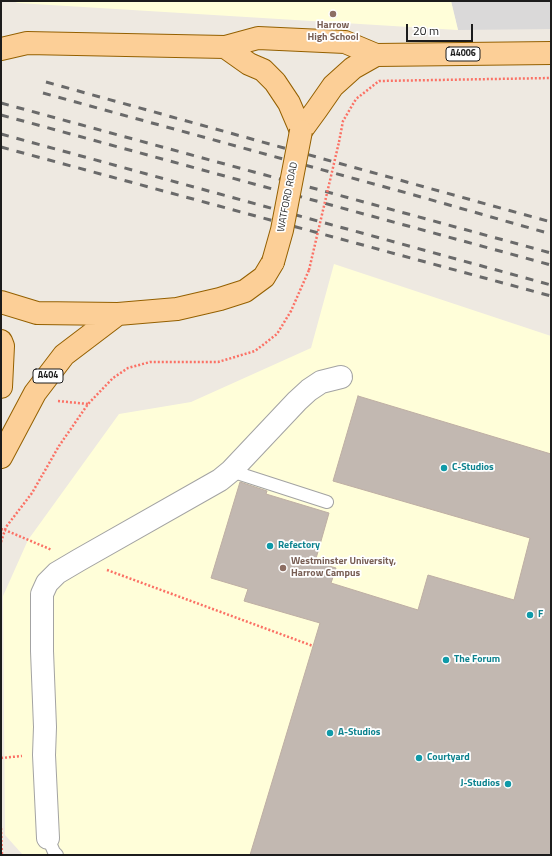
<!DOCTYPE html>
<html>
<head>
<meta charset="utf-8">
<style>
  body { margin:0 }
  #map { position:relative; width:552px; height:856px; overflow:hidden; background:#eee9e1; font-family:"Titillium Web",sans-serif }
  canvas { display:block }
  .frame { position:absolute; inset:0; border:2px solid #1c1c1c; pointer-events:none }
  .scale { position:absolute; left:406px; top:24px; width:67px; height:18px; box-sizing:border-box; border:2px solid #1c1c1c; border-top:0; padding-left:5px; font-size:12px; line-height:14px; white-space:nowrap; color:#1c1c1c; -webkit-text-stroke:3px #fff; paint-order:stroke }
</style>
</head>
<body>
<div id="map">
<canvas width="552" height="856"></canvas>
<div class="frame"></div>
<div class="scale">20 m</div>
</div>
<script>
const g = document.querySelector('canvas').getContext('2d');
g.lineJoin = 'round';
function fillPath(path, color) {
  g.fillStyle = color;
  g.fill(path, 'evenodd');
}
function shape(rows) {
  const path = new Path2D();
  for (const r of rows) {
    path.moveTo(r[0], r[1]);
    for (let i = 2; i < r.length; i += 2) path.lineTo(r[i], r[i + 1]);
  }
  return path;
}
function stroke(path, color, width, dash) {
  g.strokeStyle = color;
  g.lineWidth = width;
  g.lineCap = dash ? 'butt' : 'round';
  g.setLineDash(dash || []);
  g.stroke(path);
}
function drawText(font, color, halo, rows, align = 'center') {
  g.font = font + ' "Titillium Web",sans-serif';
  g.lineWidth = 3.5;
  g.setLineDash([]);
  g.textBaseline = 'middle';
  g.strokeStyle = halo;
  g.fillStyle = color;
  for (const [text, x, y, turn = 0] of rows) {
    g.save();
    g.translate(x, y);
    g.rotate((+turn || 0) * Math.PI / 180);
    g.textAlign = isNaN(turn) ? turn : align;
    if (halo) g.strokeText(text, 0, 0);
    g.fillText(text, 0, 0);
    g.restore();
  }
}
fillPath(shape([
  [451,1,551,1,551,29,458,30]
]), '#dad9d9');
fillPath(shape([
  [12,1,451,1,458,30,18,3],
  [334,264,551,336,551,855,23,855,5,835,3,596,28,540,119,414,191,402,311,348]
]), '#fffed9');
const building = shape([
  [358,396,551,454,551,855,250,855,320,623,244,601,248,589,211,578,240,482,267,491,266,494,329,513,315,562,336,568,331,583,418,610,428,575,514,600,530,538,333,481,358,396]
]);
fillPath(building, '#c2b8b1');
stroke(building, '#bfafa4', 1);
const lane = shape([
  [231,471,327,502],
  [48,838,54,852,57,855]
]);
const street = shape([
  [48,838,44,755,45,727,42,651,42,594,47,583,57,573,79,560,220,480,231,471,297,401,309,390,321,382,341,377]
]);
const primary = shape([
  [225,47,258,38,345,42,376,55,551,53],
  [1,49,27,43,225,47,249,64,263,70,275,82,289,103,301,131,317,109,333,86,353,68,376,55],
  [1,302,37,313,118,314,177,309,220,299,245,291,264,277,273,262],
  [1,341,3,346,1,387],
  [1,457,35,393,64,355,118,314]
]);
stroke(lane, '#a3a3a3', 14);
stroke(street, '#a3a3a3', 24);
stroke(primary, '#946000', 24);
stroke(shape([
  [339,142,343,121,356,99,379,81,551,78],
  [58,401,88,404],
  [1,529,5,530,6,527,32,493,59,446,88,404,113,378,128,368,150,362,218,362,255,351,277,334,291,311,309,270],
  [1,542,5,530,52,550],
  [107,570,313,646],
  [1,758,22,756],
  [1,828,2,855]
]), '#fb7165', 2.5, [2, 2]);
stroke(lane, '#fff', 12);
stroke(street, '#fff', 22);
stroke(primary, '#fccf97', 22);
stroke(shape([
  [46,82,551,222],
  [43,93,414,195,551,234],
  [1,103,551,253],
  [1,115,551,265],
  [1,134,551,285],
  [1,147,551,296]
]), '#6a6a6a', 3, [8, 8]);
const primaryBridge = shape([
  [273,262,282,230,301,131]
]);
stroke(primaryBridge, '#946000', 24, []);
stroke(shape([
  [309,270,339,142]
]), '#fb7165', 2.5, [2, 2]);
stroke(primaryBridge, '#fccf97', 22);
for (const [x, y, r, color] of [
  [333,14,4,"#8d6e63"],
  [444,468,4,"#0f9aa8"],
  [270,546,4,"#0f9aa8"],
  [283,568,4,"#8d6e63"],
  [530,615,4,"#0f9aa8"],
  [446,660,4,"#0f9aa8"],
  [330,733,4,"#0f9aa8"],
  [419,758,4,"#0f9aa8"],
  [508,784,4,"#0f9aa8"]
]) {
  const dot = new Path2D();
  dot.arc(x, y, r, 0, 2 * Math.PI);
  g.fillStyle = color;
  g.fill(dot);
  stroke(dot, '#fff', 1.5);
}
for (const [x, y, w] of [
  [463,54,34],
  [48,376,30]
]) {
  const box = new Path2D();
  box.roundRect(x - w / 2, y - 7, w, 14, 3);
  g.fillStyle = '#fff';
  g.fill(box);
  stroke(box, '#1c1c1c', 1);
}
drawText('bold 9px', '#1c1c1c', null, [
  ["A4006",463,54],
  ["A404",48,376]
]);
drawText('bold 10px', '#785e54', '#fff', [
  ["Harrow",333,26],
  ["High School",333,38],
  ["Westminster University,",291,562,"left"],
  ["Harrow Campus",291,574,"left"]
]);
drawText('10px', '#1c1c1c', '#fff', [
  ["WATFORD ROAD",288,197,-79]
]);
drawText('bold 10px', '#0d838f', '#fff', [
  ["C-Studios",452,468],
  ["Refectory",278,546],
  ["F",538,615],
  ["The Forum",454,660],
  ["A-Studios",338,733],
  ["Courtyard",427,758],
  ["J-Studios",500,784,"right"]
], 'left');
</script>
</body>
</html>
